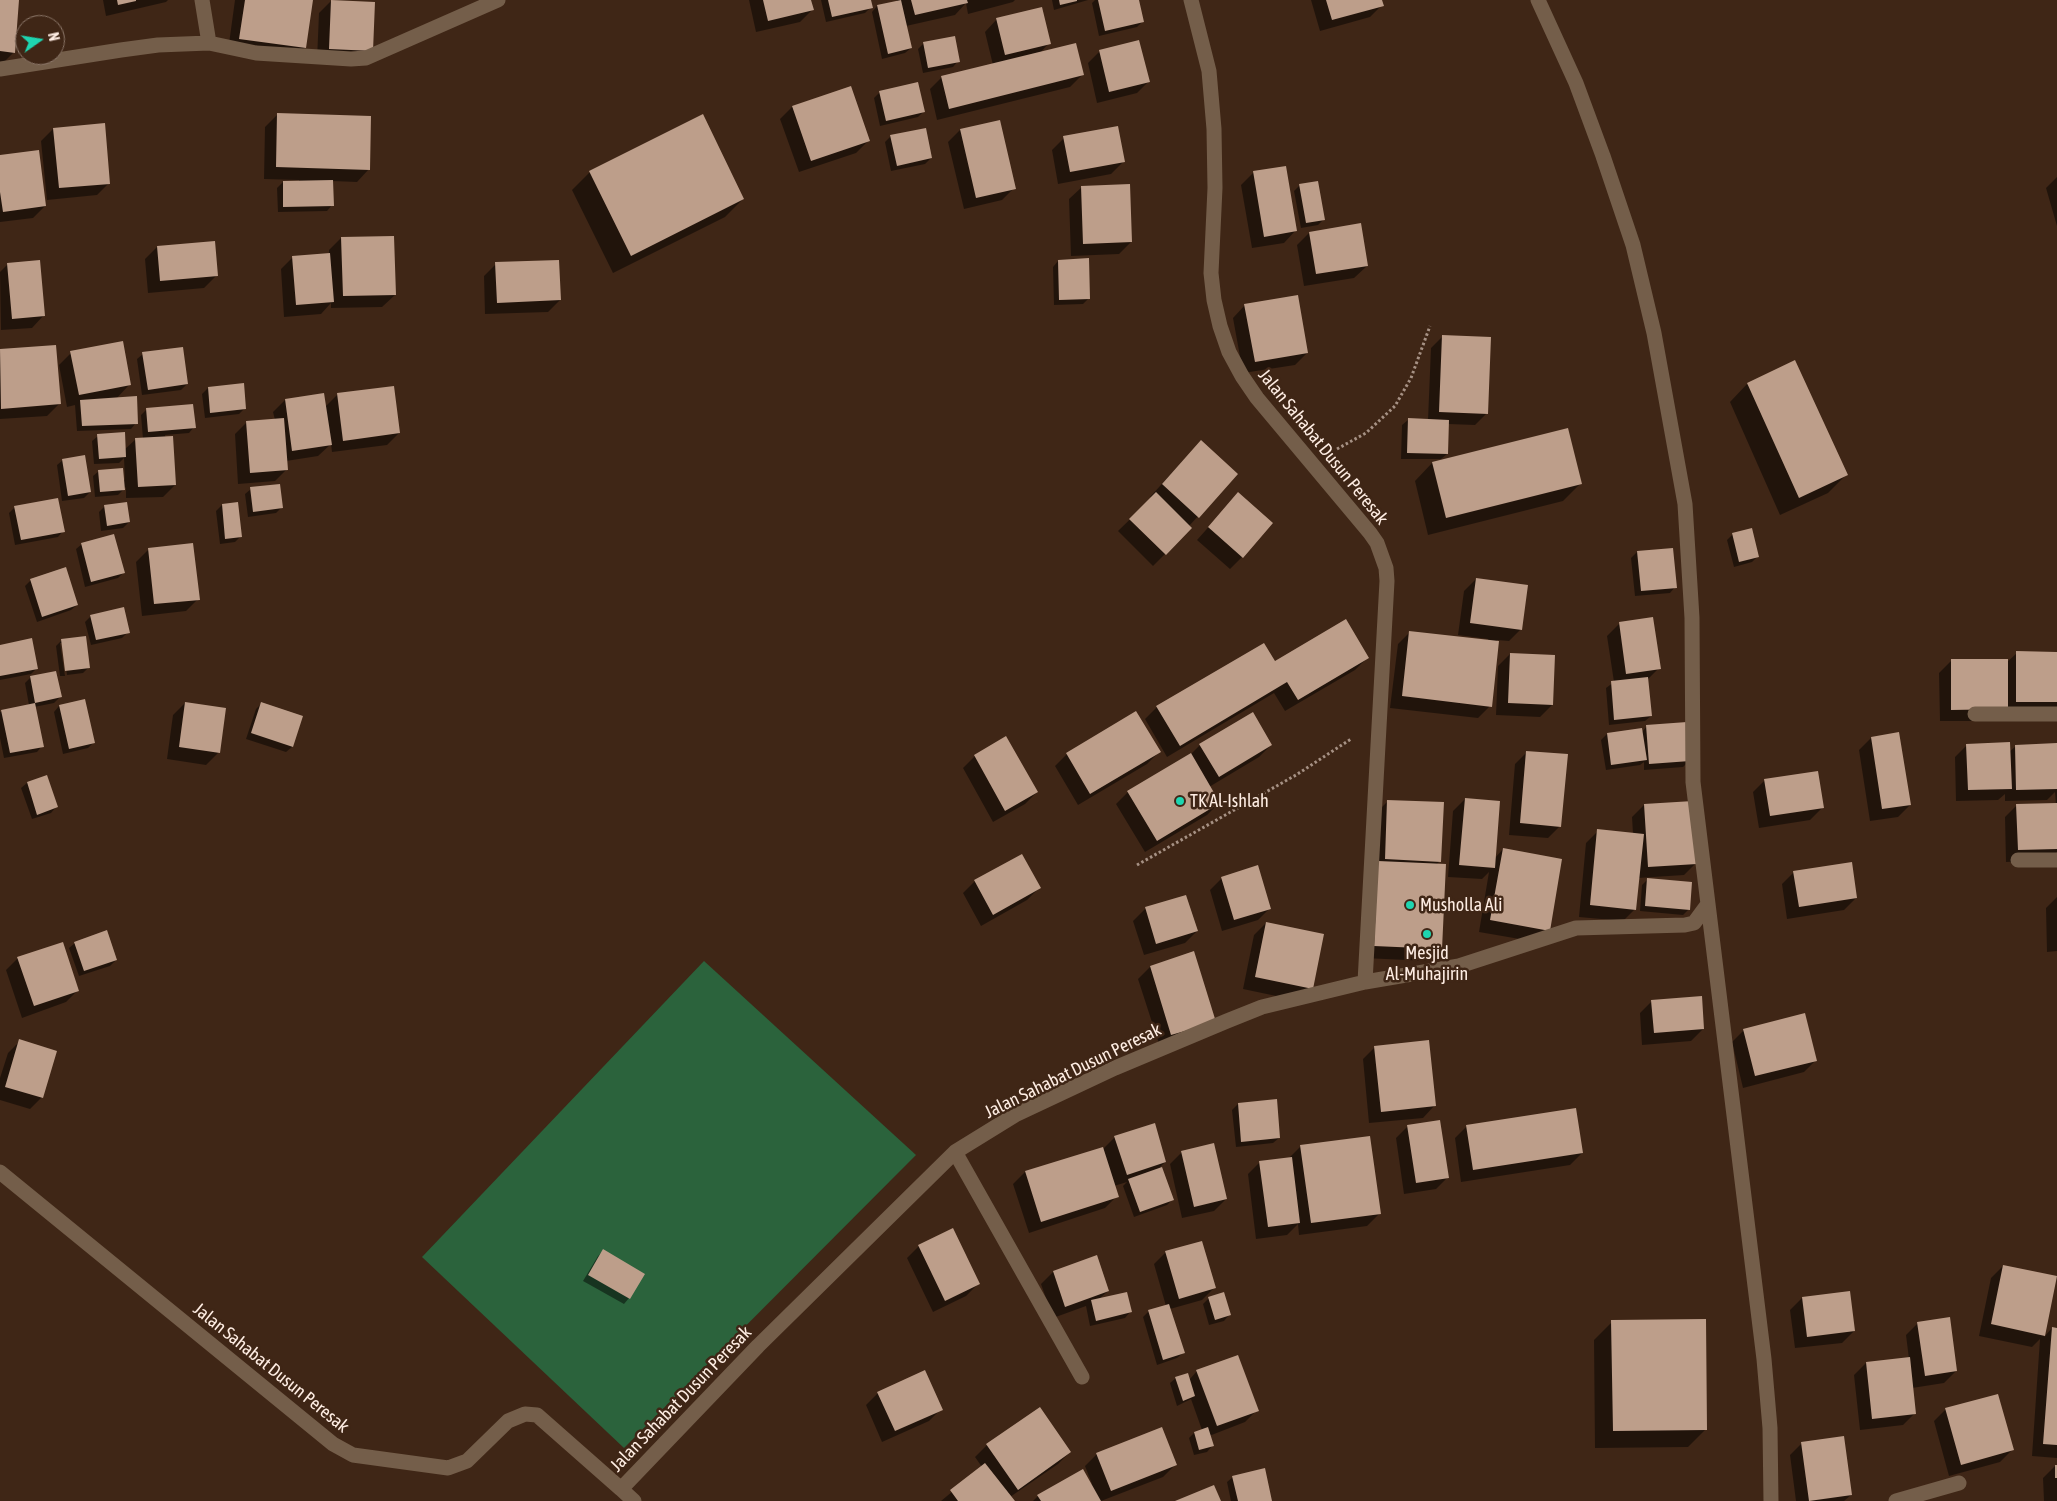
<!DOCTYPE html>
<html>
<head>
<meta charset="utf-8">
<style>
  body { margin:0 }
  #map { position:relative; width:2057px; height:1501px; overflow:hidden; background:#3f2616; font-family:"Asap Condensed",sans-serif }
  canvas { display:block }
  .north { position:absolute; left:15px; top:15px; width:50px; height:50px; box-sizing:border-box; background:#3f2616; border:1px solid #8b7668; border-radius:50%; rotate:77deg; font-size:14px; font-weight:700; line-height:20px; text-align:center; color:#feede3 }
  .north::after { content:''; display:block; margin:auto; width:18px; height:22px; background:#1ed5b0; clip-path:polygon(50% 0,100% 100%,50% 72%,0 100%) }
</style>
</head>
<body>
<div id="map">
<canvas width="2057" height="1501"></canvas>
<div class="north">N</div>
</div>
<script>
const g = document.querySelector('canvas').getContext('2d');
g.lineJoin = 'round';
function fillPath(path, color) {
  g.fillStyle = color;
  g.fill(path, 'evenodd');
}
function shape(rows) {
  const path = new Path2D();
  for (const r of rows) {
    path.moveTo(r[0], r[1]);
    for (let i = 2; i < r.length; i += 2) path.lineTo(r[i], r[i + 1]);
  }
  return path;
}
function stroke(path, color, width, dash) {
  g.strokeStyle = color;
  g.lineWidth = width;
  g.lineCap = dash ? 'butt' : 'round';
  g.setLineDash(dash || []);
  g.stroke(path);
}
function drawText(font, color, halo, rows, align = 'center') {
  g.font = font + ' "Asap Condensed",sans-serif';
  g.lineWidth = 5;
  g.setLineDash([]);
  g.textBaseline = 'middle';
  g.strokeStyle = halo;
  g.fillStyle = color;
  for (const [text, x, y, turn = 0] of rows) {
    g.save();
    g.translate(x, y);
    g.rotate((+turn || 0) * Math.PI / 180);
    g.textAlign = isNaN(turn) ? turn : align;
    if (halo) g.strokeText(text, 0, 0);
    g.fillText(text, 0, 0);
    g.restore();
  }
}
fillPath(shape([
  [704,961,916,1155,624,1448,422,1257]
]), '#2b633c');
fillPath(shape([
  [0,0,18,0,14,52,2,64,0,64],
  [103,0,168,0,166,2,106,16],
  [235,0,312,0,305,47,293,59,228,51],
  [749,0,810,0,812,10,800,22,756,32],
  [821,0,870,0,871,7,865,13,826,22],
  [897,0,1015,0,1013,2,968,14,966,3,955,15,906,26,911,48,905,53,882,59,872,12,877,6,897,2],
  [1052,0,1088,0,1054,10],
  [1095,0,1138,0,1143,21,1137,27,1099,36,1092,3],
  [1311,0,1381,0,1382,5,1370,17,1320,31],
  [331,1,372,50,317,60,319,13],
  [997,19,1049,43,1040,53,1082,75,1070,87,937,120,930,89,942,77,993,65,985,32],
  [924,43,958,61,953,67,923,73,918,49],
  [1100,51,1149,81,1137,93,1097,103,1088,63],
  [850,88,868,141,856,153,799,172,780,119,792,107],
  [880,92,924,111,918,117,880,126,874,98],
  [277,115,369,169,357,182,332,181,332,205,327,211,278,212,277,188,283,182,299,182,299,180,264,179,265,127],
  [999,121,1014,188,1002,200,964,209,948,142,960,130],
  [103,124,109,183,97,195,47,200,41,141,53,129],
  [891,136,931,158,925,164,891,171,885,142],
  [1064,138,1123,162,1111,174,1058,184,1052,150],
  [0,156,45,206,33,218,0,222],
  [1285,168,1296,230,1284,243,1252,248,1241,185,1253,173],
  [590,172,743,199,725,217,613,273,572,190],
  [2057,177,2057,226,2046,188],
  [1300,185,1323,220,1318,225,1301,228,1294,191],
  [1082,187,1131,242,1119,254,1071,256,1069,199],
  [1309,233,1367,266,1354,278,1304,286,1297,245],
  [341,238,395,295,382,307,331,308,331,303,321,314,284,317,281,269,293,257,329,254,329,250],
  [157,247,216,276,204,288,148,293,145,259],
  [1058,261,1089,298,1083,304,1054,305,1053,267],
  [8,264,44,315,32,328,1,330,0,272],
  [496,264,560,300,548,312,485,314,484,276],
  [1245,305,1307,353,1295,365,1243,373,1233,318],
  [1443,336,1487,413,1475,425,1448,424,1447,454,1441,459,1401,459,1402,425,1408,420,1428,420,1431,348],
  [55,346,59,404,47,416,0,419,0,350],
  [71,353,129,385,116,399,136,423,131,429,77,431,75,405,67,407,59,365],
  [143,354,187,384,181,390,142,395,137,359],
  [1747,384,1846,475,1828,493,1780,515,1730,402],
  [208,388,245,408,239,414,205,418,202,394],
  [338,394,399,433,387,445,332,452,331,444,318,456,286,461,287,469,275,481,238,484,235,434,247,422,275,420,273,412,285,400,325,407],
  [147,409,194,427,189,433,165,435,175,485,163,497,126,498,126,487,118,495,95,497,93,476,99,471,125,480,124,458,119,463,94,464,92,441,98,436,124,450,136,439,143,439,141,415],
  [1189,454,1237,474,1189,526,1191,528,1153,566,1118,531,1152,498,1150,497],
  [63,460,90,492,84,498,62,501,57,465],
  [1432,463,1581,483,1563,501,1428,535,1415,481],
  [251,489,282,507,276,513,248,517,245,494],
  [1238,494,1242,557,1230,569,1197,540],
  [222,505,240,537,235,542,220,544,216,511],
  [105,506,129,522,123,528,101,531,99,512],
  [15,507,63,531,58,537,15,545,9,513],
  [1733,534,1758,556,1752,562,1734,567,1727,540],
  [82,544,123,573,118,578,85,587,76,549],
  [1672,549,1675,587,1670,593,1635,596,1631,558,1637,552],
  [148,550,198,599,186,611,142,616,136,562],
  [1476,579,1521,629,1509,641,1497,640,1490,706,1478,718,1390,708,1398,644,1410,632,1488,641,1488,639,1458,635,1464,591],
  [31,580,77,605,71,610,37,622,25,586],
  [91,616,128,632,122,638,91,645,85,622],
  [1619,624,1659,668,1647,680,1651,716,1645,721,1609,725,1606,688,1614,682,1607,636],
  [62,640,89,667,83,673,67,675,63,643,60,643,65,676,60,676,56,646],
  [0,646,37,668,31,674,0,680],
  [2017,653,2057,653,2057,714,1995,721,1940,721,1939,673,1951,661,2006,663],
  [1510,654,1552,705,1540,717,1496,715,1498,666],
  [1367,658,1355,670,1285,711,1274,693,1167,757,1145,719,1157,707,1274,663],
  [31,677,60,697,54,703,34,707,42,746,37,752,4,758,0,738,0,712,29,705,25,683],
  [185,703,218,753,206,765,167,759,173,715],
  [261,704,301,717,292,747,286,752,246,739,256,709],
  [59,706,94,742,88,748,63,754,54,712],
  [1647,726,1689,761,1683,767,1644,770,1644,762,1640,765,1606,770,1601,740,1607,734,1642,732],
  [1871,738,1910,805,1898,817,1870,821,1859,750],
  [2057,744,2057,852,2048,860,2006,862,2005,817,2017,805,2056,804,2055,792,2047,800,2005,801,2005,794,1998,800,1956,801,1955,757,1967,745,2009,752,2016,746],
  [1200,745,1271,745,1259,757,1209,787,1219,803,1207,815,1145,852,1116,804,1128,792,1188,757],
  [1159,752,1147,764,1078,805,1055,766,1067,754],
  [1527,752,1560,826,1548,838,1509,835,1515,764],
  [975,756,1037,792,1025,804,993,822,963,768],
  [46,777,56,807,51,813,32,819,21,788,27,783],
  [1765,780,1822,808,1810,820,1759,828,1753,792],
  [1465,799,1495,858,1503,849,1549,930,1537,942,1479,932,1489,872,1482,879,1448,877,1453,811],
  [1388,801,1440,861,1436,865,1441,949,1429,961,1363,958,1376,813],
  [1644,805,1696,863,1684,875,1638,878,1635,909,1623,921,1579,917,1586,843,1598,831,1633,834,1632,817],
  [1794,872,1856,898,1844,910,1787,919,1782,884],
  [1222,878,1270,908,1258,920,1222,931,1210,890],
  [1648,879,1689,909,1683,915,1640,911,1642,885],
  [975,881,1039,888,1027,900,981,926,963,893],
  [1185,896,1197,931,1185,943,1144,955,1133,921,1145,909],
  [2057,897,2057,951,2047,952,2046,908],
  [1266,923,1312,989,1300,1001,1243,989,1254,935],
  [75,943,116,960,110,966,79,976,69,948],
  [1193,953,1215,1021,1160,1047,1138,979,1150,967],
  [18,958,78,990,66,1002,22,1018,6,970],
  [1652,1001,1703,1029,1691,1041,1642,1045,1640,1013],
  [1744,1030,1816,1060,1804,1072,1743,1088,1732,1042],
  [20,1041,42,1097,30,1109,0,1100,0,1078,8,1053],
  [1375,1047,1435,1105,1423,1118,1369,1123,1363,1059],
  [1238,1104,1279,1138,1273,1143,1236,1147,1232,1110],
  [1408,1126,1448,1177,1436,1189,1404,1194,1396,1138],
  [1467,1126,1582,1153,1570,1165,1461,1182,1455,1138],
  [1115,1137,1165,1162,1160,1167,1172,1200,1167,1205,1134,1217,1123,1186,1127,1182,1114,1186,1117,1196,1105,1208,1029,1233,1013,1184,1025,1172,1103,1149],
  [1301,1146,1379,1214,1367,1226,1299,1235,1298,1224,1287,1235,1256,1239,1248,1174,1260,1162,1289,1158],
  [1182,1152,1226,1199,1214,1211,1182,1218,1170,1164],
  [919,1246,978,1284,966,1296,933,1312,907,1258],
  [603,1251,629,1298,624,1304,583,1281,598,1256],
  [1166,1252,1214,1288,1202,1300,1170,1309,1183,1353,1177,1358,1157,1365,1143,1317,1149,1311,1166,1306,1154,1264],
  [2003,1266,2056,1277,2044,1337,2052,1328,2057,1329,2057,1458,2032,1456,2040,1339,2032,1347,1979,1336,1991,1278],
  [1053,1272,1108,1291,1099,1299,1130,1312,1125,1318,1090,1326,1086,1306,1053,1318,1041,1284],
  [1209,1298,1229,1315,1224,1321,1209,1325,1203,1304],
  [1802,1298,1854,1331,1842,1343,1795,1348,1790,1310],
  [1612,1322,1706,1429,1688,1447,1595,1448,1594,1340],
  [1918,1323,1956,1371,1944,1383,1912,1388,1915,1413,1903,1425,1860,1430,1854,1375,1866,1363,1909,1359,1906,1335],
  [1197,1371,1257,1410,1245,1422,1209,1436,1212,1446,1207,1452,1194,1455,1189,1438,1194,1433,1202,1430,1191,1399,1177,1406,1170,1383,1176,1378,1189,1380],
  [878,1393,941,1409,929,1421,882,1442,866,1405],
  [1946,1409,2012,1450,2000,1462,1949,1476,1934,1421],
  [1802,1443,1851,1495,1844,1501,1796,1501,1790,1455],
  [987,1445,1070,1452,1058,1464,1010,1497,1013,1501,941,1501,982,1467,975,1457],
  [1097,1454,1175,1465,1163,1477,1101,1501,1033,1501,1038,1496,1092,1484,1085,1466],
  [2055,1466,2057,1466,2057,1501,2044,1501,2043,1478],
  [1233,1477,1271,1501,1231,1501,1227,1482]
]), '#0007');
fillPath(shape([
  [0,0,19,0,15,53,0,51],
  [117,0,136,0,136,1,118,5],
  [245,0,313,0,306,48,239,39],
  [331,0,375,2,373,51,329,49],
  [763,0,811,0,814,10,768,21],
  [828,0,871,0,873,8,832,17],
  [901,0,912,48,888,54,877,5],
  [911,0,967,0,968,3,915,15],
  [1059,0,1077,0,1077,1,1060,5],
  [1098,0,1139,0,1144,22,1105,31],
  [1326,0,1382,0,1384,6,1332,20],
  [1042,7,1051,44,1005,55,996,18],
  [955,36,960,62,928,68,923,42],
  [1139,40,1150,82,1109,92,1099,50],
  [1076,43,1084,75,949,109,941,76],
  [918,82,925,112,886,121,879,91],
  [851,86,870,141,811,161,792,106],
  [277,113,371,116,370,170,276,167],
  [703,114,744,199,631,256,589,171],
  [1000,120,1016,189,976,198,960,129],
  [105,123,110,184,59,188,53,128],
  [1118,126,1125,162,1070,172,1063,136],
  [926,128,932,158,897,166,890,135],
  [39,150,46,206,3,212,0,192,0,155],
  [1286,166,1297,231,1264,237,1253,171],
  [333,180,334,206,283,207,283,181],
  [1318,181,1325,220,1306,223,1299,184],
  [1130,184,1132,242,1083,244,1081,186],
  [1361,223,1368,266,1316,274,1309,232],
  [394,236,396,295,343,296,341,237],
  [215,241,218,276,160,281,157,246],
  [330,253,334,302,296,305,292,256],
  [1089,258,1090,299,1059,300,1058,260],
  [40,260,45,316,12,319,7,263],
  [559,260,561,300,497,303,495,262],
  [1298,295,1308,353,1255,362,1244,304],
  [1442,335,1491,337,1488,414,1439,412],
  [123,341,131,385,79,395,70,351],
  [56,345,61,404,1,409,0,349],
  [183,347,188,384,148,390,142,352],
  [1795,360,1848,475,1799,498,1747,383],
  [244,383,246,409,210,413,208,387],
  [394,386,400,433,343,441,337,393],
  [324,393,332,445,292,451,285,399],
  [137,396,138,424,82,426,80,400],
  [193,404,196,428,148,432,146,408],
  [284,418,288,470,250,473,246,421],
  [1408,418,1449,420,1448,454,1407,453],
  [1568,428,1582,484,1446,518,1432,462],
  [125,432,126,457,99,459,97,434],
  [173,436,176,485,138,487,135,438],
  [1201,440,1238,474,1199,518,1162,484],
  [85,455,91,492,68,496,62,459],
  [123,468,125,490,100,492,98,470],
  [280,484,283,508,253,512,250,487],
  [1156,492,1192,528,1166,555,1129,519],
  [1238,492,1273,523,1243,558,1208,527],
  [58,498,65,532,21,540,14,506],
  [127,502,130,522,107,526,104,505],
  [238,502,242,537,225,539,222,504],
  [1752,528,1759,557,1739,562,1732,533],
  [114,534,125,573,91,582,81,543],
  [193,543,200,600,154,604,148,548],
  [1673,548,1677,588,1641,591,1637,551],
  [66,567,78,605,42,617,30,579],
  [1476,578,1528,585,1522,630,1470,623],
  [124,607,130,633,96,640,90,615],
  [1653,617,1661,669,1626,674,1619,622],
  [1346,619,1369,658,1298,700,1287,682,1180,746,1156,706,1264,643,1275,661],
  [1409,631,1499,641,1492,707,1402,696],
  [86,636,90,668,65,671,61,639],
  [32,638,38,669,0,676,0,645],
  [2016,651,2057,652,2057,702,2016,702],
  [1510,653,1555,655,1553,705,1508,703],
  [1951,659,2008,659,2008,709,1951,710],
  [56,671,62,697,35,703,30,676],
  [1648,677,1652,716,1614,720,1611,681],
  [85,699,95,743,69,749,59,705],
  [185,702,226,708,220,753,179,747],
  [261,702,303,716,293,747,251,733],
  [35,703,44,747,10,753,1,710],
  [1136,711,1161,752,1090,794,1066,753],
  [1253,712,1272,745,1219,777,1199,744],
  [1687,722,1690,761,1649,764,1646,725],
  [1642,728,1647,760,1611,765,1607,733],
  [1899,732,1911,805,1882,809,1871,737],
  [1006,736,1038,792,1005,811,974,755],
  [2010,742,2012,789,1968,790,1966,744],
  [2057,743,2057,789,2016,790,2015,745],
  [1526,751,1568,754,1561,827,1520,823],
  [1191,753,1220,803,1157,841,1127,791],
  [1818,771,1824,808,1770,816,1764,779],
  [47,775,58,807,37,815,27,782],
  [1465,798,1500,801,1495,868,1459,865],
  [1387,800,1444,802,1441,862,1385,859],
  [1693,801,1697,864,1648,867,1644,804],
  [2057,803,2057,849,2018,850,2016,804],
  [1597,829,1644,834,1636,910,1590,905],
  [1503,848,1562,859,1550,931,1490,920],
  [1022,854,1041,888,993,915,974,880],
  [1378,861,1446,864,1442,949,1374,946],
  [1852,862,1857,898,1799,907,1793,871],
  [1258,865,1271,909,1234,920,1221,877],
  [1647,878,1692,882,1690,910,1645,906],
  [1186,895,1198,931,1156,944,1145,907],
  [1266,922,1324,934,1313,989,1255,977],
  [107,930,117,960,84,971,74,942],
  [63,942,79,991,34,1006,17,957],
  [1194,951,1216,1022,1171,1035,1150,966],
  [1702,996,1704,1029,1654,1033,1651,1000],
  [1805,1013,1817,1061,1755,1076,1743,1029],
  [19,1039,57,1051,43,1098,5,1087],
  [1429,1040,1436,1106,1381,1112,1374,1046],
  [1277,1099,1280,1138,1241,1142,1238,1103],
  [1576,1108,1583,1153,1473,1170,1466,1125],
  [1440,1120,1449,1178,1416,1183,1407,1125],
  [1155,1123,1166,1162,1127,1175,1114,1136],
  [1370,1136,1381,1214,1311,1223,1300,1145],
  [1214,1143,1227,1199,1194,1207,1181,1151],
  [1103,1147,1119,1197,1041,1222,1025,1171],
  [1292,1157,1300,1223,1268,1227,1259,1161],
  [1162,1167,1174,1200,1140,1212,1128,1179],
  [953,1228,980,1284,945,1301,918,1245],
  [1202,1241,1216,1288,1179,1299,1165,1251],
  [603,1249,645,1274,630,1299,588,1275],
  [1097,1255,1109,1291,1065,1307,1053,1271],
  [2003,1265,2057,1276,2045,1336,1991,1324],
  [1850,1291,1855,1331,1807,1337,1802,1297],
  [1127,1292,1132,1312,1096,1321,1091,1300],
  [1224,1292,1231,1315,1215,1320,1208,1297],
  [1169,1304,1185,1353,1163,1360,1148,1310],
  [1950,1317,1957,1371,1925,1376,1917,1322],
  [1706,1319,1707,1430,1613,1431,1611,1320],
  [2052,1327,2057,1328,2057,1445,2043,1444],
  [1238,1355,1259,1411,1217,1426,1196,1370],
  [1910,1357,1916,1414,1872,1419,1866,1362],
  [925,1370,943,1410,895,1431,877,1392],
  [1188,1373,1195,1396,1183,1401,1175,1377],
  [1998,1394,2014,1450,1961,1465,1945,1408],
  [1040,1407,1071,1452,1018,1490,986,1444],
  [1162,1427,1177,1465,1111,1491,1096,1453],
  [1208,1427,1214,1446,1199,1450,1194,1432],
  [1844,1436,1852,1495,1809,1501,1801,1442],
  [985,1463,1015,1501,958,1501,950,1490],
  [2055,1465,2057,1465,2057,1478,2055,1478],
  [1265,1468,1272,1501,1238,1501,1232,1476],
  [1083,1469,1101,1501,1041,1501,1037,1495],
  [1214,1485,1221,1501,1175,1501]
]), '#bd9e8a');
stroke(shape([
  [1337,449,1366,433,1395,406,1411,378,1430,326],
  [1137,865,1296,775,1351,739]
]), '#a69184', 3, [2.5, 2.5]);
stroke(shape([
  [202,0,209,43],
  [0,69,121,50,158,45,209,43,256,53,351,59,366,58,498,0],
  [1975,714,2057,714],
  [2018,860,2057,860],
  [1708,904,1764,1359,1770,1428,1771,1501],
  [1365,982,1459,966,1576,928,1685,925,1694,923,1708,904,1693,782,1692,618,1685,504,1654,333,1633,245,1603,156,1576,83,1538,0],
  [955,1152,1082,1377],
  [0,1172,333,1444,353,1455,448,1468,467,1461,508,1421,525,1414,537,1415,621,1489,758,1346,955,1152,1015,1115,1115,1068,1227,1021,1262,1007,1365,982,1387,581,1386,568,1377,543,1370,533,1257,398,1242,376,1229,352,1220,326,1214,300,1211,273,1215,188,1214,129,1209,71,1191,0],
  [621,1489,634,1501],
  [1896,1501,1959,1483]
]), '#745e4a', 15);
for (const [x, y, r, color] of [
  [1180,801,5,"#1ed5b0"],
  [1410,905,5,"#1ed5b0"],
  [1427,934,5,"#1ed5b0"]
]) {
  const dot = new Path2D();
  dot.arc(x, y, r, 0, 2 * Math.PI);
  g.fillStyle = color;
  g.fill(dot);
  stroke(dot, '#3f2616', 2);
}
drawText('18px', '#feede3', '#3f2616', [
  ["Jalan Sahabat Dusun Peresak",1323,447,51],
  ["Jalan Sahabat Dusun Peresak",1073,1071,-26],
  ["Jalan Sahabat Dusun Peresak",271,1368,39],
  ["Jalan Sahabat Dusun Peresak",681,1399,-46]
]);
drawText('18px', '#feede3', '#3f2616', [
  ["TK Al-Ishlah",1190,801],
  ["Musholla Ali",1420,905],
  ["Mesjid",1427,953,"center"],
  ["Al-Muhajirin",1427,974,"center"]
], 'left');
</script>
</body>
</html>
